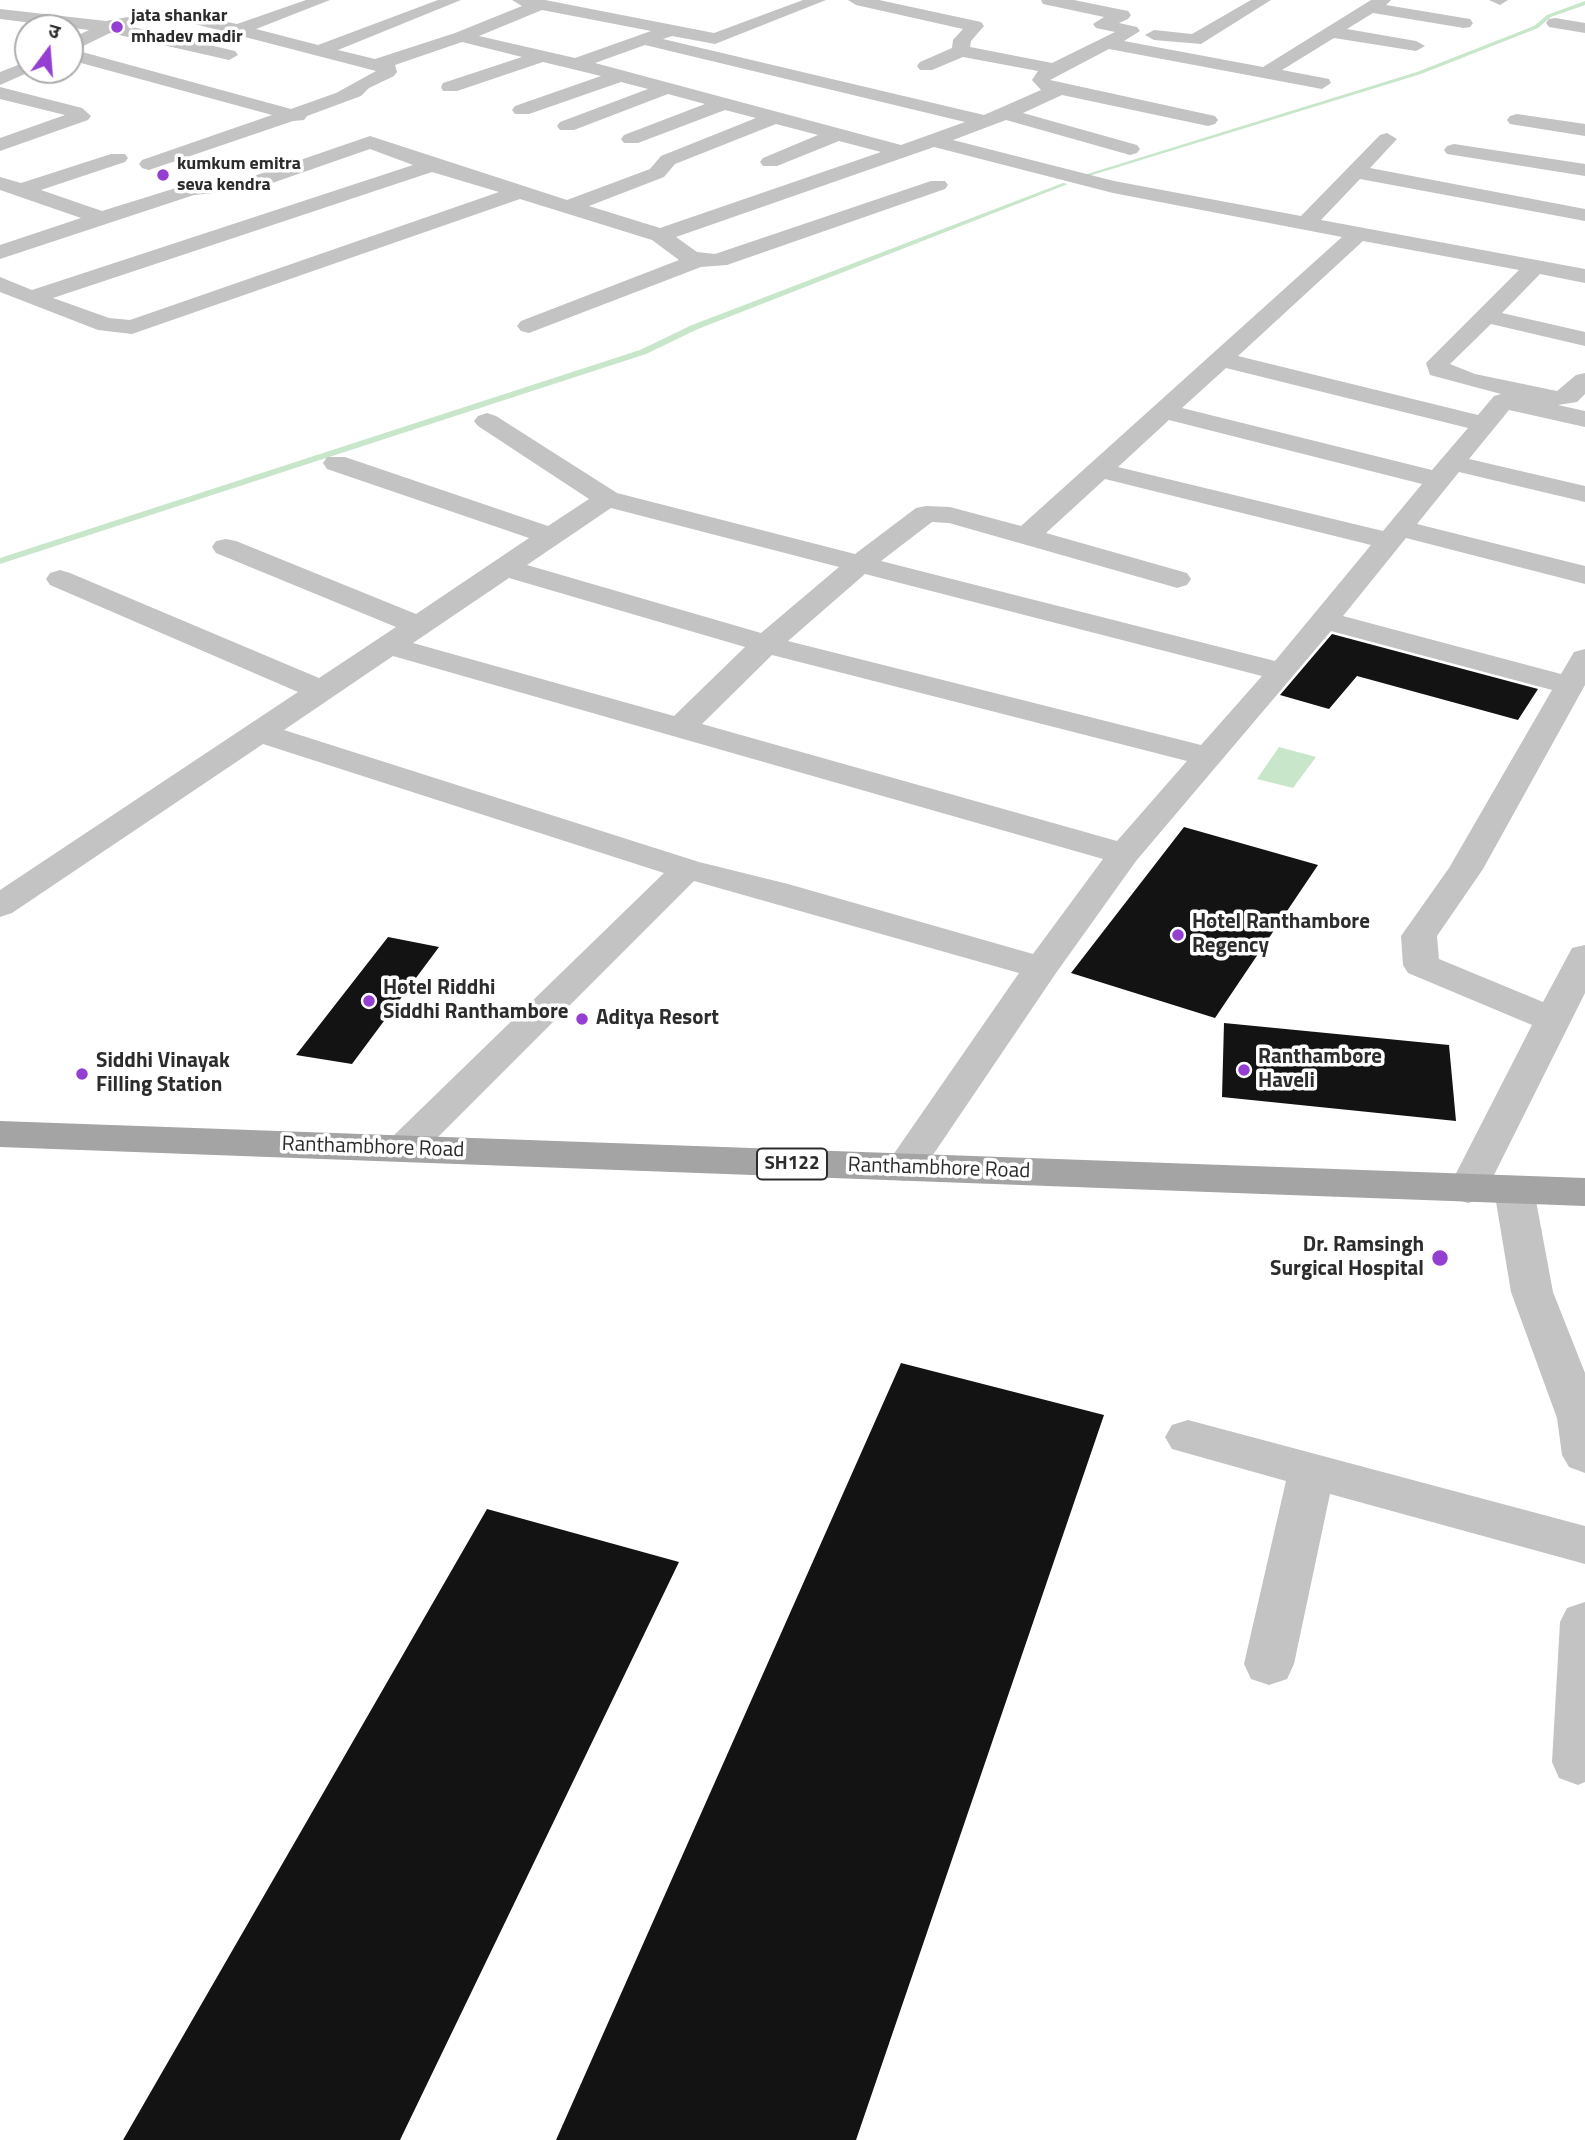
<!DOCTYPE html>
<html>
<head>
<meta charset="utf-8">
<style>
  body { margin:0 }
  #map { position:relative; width:1585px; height:2140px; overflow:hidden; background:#fff; font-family:"Titillium Web","Noto Sans Devanagari",sans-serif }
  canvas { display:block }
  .north { position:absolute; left:14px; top:14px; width:70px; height:70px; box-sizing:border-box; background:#fff; border:2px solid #ababab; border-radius:50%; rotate:16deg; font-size:19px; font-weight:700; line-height:28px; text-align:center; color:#2c2c2c }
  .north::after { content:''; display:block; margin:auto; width:24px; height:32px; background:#953fd2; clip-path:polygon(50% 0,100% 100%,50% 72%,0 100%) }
</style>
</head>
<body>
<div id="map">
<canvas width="1585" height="2140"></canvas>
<div class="north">उ</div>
</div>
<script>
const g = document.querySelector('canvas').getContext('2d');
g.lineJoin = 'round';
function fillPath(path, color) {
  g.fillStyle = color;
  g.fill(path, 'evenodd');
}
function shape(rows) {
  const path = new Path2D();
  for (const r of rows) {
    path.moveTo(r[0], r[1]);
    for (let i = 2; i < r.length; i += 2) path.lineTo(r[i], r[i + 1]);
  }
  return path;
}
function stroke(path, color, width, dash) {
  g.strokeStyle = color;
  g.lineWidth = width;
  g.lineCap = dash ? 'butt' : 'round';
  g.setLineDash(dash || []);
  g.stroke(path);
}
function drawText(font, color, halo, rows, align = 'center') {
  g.font = font + ' "Titillium Web",sans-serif';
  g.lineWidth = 7;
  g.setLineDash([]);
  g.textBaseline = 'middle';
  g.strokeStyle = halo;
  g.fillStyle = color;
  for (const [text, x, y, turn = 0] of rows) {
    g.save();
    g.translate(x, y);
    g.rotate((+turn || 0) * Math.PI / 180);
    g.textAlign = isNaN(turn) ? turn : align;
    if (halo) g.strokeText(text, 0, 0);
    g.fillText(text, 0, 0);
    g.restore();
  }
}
fillPath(shape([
  [1279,747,1316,757,1293,788,1257,779]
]), '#c8e6ca');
fillPath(shape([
  [1585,1,1585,5,1551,17,1538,28,1421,74,1089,176,1084,175,1417,72,1534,26,1547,15,1585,1],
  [1063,183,1068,184,698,329,646,354,0,564,0,558,640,350,692,325,1063,183]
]), '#c8e6ca');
fillPath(shape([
  [1332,634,1538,689,1518,720,1357,676,1329,709,1280,695],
  [1184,827,1318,865,1215,1018,1071,973],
  [388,937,439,947,352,1064,296,1055],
  [1224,1023,1449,1045,1456,1121,1222,1097],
  [901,1363,1104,1415,856,2140,556,2140],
  [487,1509,679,1562,400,2140,123,2140]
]), '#131313');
fillPath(shape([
  [306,0,330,0,256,29,318,45,438,0,461,0,338,50,375,59,455,33,522,6,512,0,545,0,714,33,803,0,826,0,715,44,672,36,663,39,984,115,1041,90,1032,80,1038,71,963,57,932,70,920,70,917,66,920,62,952,48,953,40,963,29,856,5,848,0,879,0,981,22,984,26,971,41,970,47,1052,63,1115,32,1096,28,1093,24,1104,17,1043,4,1041,0,1074,0,1128,11,1131,15,1128,19,1119,23,1137,27,1140,31,1124,41,1263,67,1371,0,1391,0,1386,5,1470,19,1473,23,1470,27,1464,28,1373,13,1347,29,1416,41,1425,46,1416,51,1334,38,1282,70,1329,79,1331,83,1322,89,1109,49,1050,80,1215,116,1218,120,1215,124,1208,126,1062,95,1023,113,1137,145,1140,149,1137,153,1130,155,1006,120,953,140,1114,181,1301,216,1380,135,1387,133,1397,139,1370,168,1585,209,1585,221,1360,179,1321,220,1585,269,1585,283,1540,274,1502,313,1585,332,1585,346,1491,324,1450,364,1475,374,1557,391,1576,375,1585,373,1585,394,1577,402,1558,405,1585,411,1585,427,1509,410,1469,459,1585,486,1585,502,1459,472,1417,524,1585,566,1585,584,1406,538,1343,616,1561,674,1574,652,1585,649,1585,685,1483,869,1437,936,1439,959,1543,1002,1572,948,1585,945,1585,993,1482,1199,1468,1203,1454,1199,1448,1189,1532,1025,1408,973,1403,965,1401,936,1449,868,1552,690,1331,631,1136,861,1056,973,918,1177,904,1181,890,1177,884,1168,1019,973,694,881,417,1158,403,1162,389,1158,383,1149,389,1140,664,873,263,744,12,913,0,917,0,890,298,692,50,585,46,579,50,573,60,570,70,573,319,678,396,627,216,553,212,547,216,541,226,539,236,541,416,614,529,538,327,469,323,463,327,457,345,457,548,526,589,499,478,426,474,421,478,416,487,413,496,416,617,493,855,554,916,508,926,506,950,507,1021,526,1342,237,1113,193,934,147,676,237,697,252,715,254,931,181,945,181,948,185,945,189,727,265,701,267,529,333,521,331,517,326,521,321,679,260,652,240,520,199,132,334,98,330,0,292,0,277,32,290,413,165,370,149,255,189,194,195,0,259,0,245,81,218,0,190,0,177,21,183,111,154,125,154,128,158,125,162,41,190,102,211,192,183,245,179,370,136,567,200,650,169,661,156,756,118,725,110,638,143,624,143,621,139,624,135,705,104,668,94,574,130,560,130,557,126,560,122,648,89,621,82,529,114,515,114,512,110,515,106,601,76,543,62,457,91,443,91,441,87,443,83,522,57,462,42,395,65,397,72,394,76,369,88,361,96,307,116,304,120,293,121,149,170,142,168,139,164,142,160,272,115,70,60,70,39,89,30,0,19,0,9,106,21,166,10,237,24,306,0],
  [542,10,651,31,575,58,479,36,542,10],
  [166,20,187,22,376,71,336,93,291,109,75,50,110,33,229,60,238,55,235,51,128,26,166,20],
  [645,45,965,122,901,145,595,63,645,45],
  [776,124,818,135,763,158,760,162,763,166,777,166,839,141,881,152,660,228,589,206,664,177,675,164,776,124],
  [432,172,499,192,130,320,109,318,53,298,432,172],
  [1363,241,1519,270,1426,363,1430,375,1501,394,1494,396,1478,415,1238,356,1363,241],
  [1226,368,1468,428,1432,470,1182,408,1226,368],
  [1169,420,1422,484,1383,531,1118,467,1169,420],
  [1105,479,1371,545,1275,661,881,561,932,522,949,523,1167,585,1177,588,1187,585,1191,579,1187,573,1046,533,1105,479],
  [611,508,839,567,761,633,527,565,611,508],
  [865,574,1262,676,1201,745,788,641,865,574],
  [509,578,745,647,674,716,413,643,509,578],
  [772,655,1187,761,1117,841,702,724,772,655],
  [393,656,1103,859,1033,954,788,884,699,862,284,730,393,656],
  [1251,0,1271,0,1201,44,1154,40,1145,35,1154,30,1192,34,1251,0],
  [1489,0,1508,0,1500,5,1489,0],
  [1555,18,1585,23,1585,33,1549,27,1546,23,1549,19,1555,18],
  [28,61,28,70,34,70,0,85,0,72,28,61],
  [0,87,82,108,91,116,88,120,0,151,0,138,65,115,0,99,0,87],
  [1517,114,1585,124,1585,136,1510,124,1507,120,1510,116,1517,114],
  [1454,144,1585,164,1585,176,1447,154,1444,150,1447,146,1454,144],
  [1514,1176,1528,1180,1534,1190,1553,1292,1585,1373,1585,1473,1569,1467,1562,1455,1557,1418,1511,1292,1494,1190,1500,1180,1514,1176],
  [1188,1420,1585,1526,1585,1564,1330,1494,1294,1664,1287,1679,1269,1685,1251,1679,1244,1664,1286,1481,1172,1449,1165,1437,1172,1425,1188,1420],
  [1585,1602,1585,1782,1578,1785,1559,1778,1552,1762,1560,1622,1567,1608,1585,1602]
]), '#c3c3c3');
fillPath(shape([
  [0,1121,1585,1178,1585,1206,0,1147,0,1121]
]), '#a4a4a4');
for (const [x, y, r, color] of [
  [117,27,7,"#953fd2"],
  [163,175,7,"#953fd2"],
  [1178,935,7,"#953fd2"],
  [369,1001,7,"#953fd2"],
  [582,1019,7,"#953fd2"],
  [1244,1070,7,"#953fd2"],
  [82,1074,7,"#953fd2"],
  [1440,1258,9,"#953fd2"]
]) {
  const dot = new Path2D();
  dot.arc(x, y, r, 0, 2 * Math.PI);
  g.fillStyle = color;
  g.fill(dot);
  stroke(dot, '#fff', 2.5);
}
drawText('bold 18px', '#2c2c2c', '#fff', [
  ["jata shankar",131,17],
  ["mhadev madir",131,38],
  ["kumkum emitra",177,165],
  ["seva kendra",177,186]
], 'left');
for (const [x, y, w] of [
  [792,1164,70]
]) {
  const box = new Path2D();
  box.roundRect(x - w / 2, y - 15.5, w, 31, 5);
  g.fillStyle = '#fff';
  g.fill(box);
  stroke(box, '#2c2c2c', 2);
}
drawText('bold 19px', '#2c2c2c', null, [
  ["SH122",792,1164]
]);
drawText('bold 21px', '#2c2c2c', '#fff', [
  ["Hotel Ranthambore",1192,923],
  ["Regency",1192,947],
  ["Hotel Riddhi",383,989],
  ["Siddhi Ranthambore",383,1013],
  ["Aditya Resort",596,1019],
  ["Ranthambore",1258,1058],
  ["Haveli",1258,1082],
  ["Siddhi Vinayak",96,1062],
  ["Filling Station",96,1086],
  ["Dr. Ramsingh",1424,1246,"right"],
  ["Surgical Hospital",1424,1270,"right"]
], 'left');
drawText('21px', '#2c2c2c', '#fff', [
  ["Ranthambhore Road",373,1148,2],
  ["Ranthambhore Road",939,1169,2]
]);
</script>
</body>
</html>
